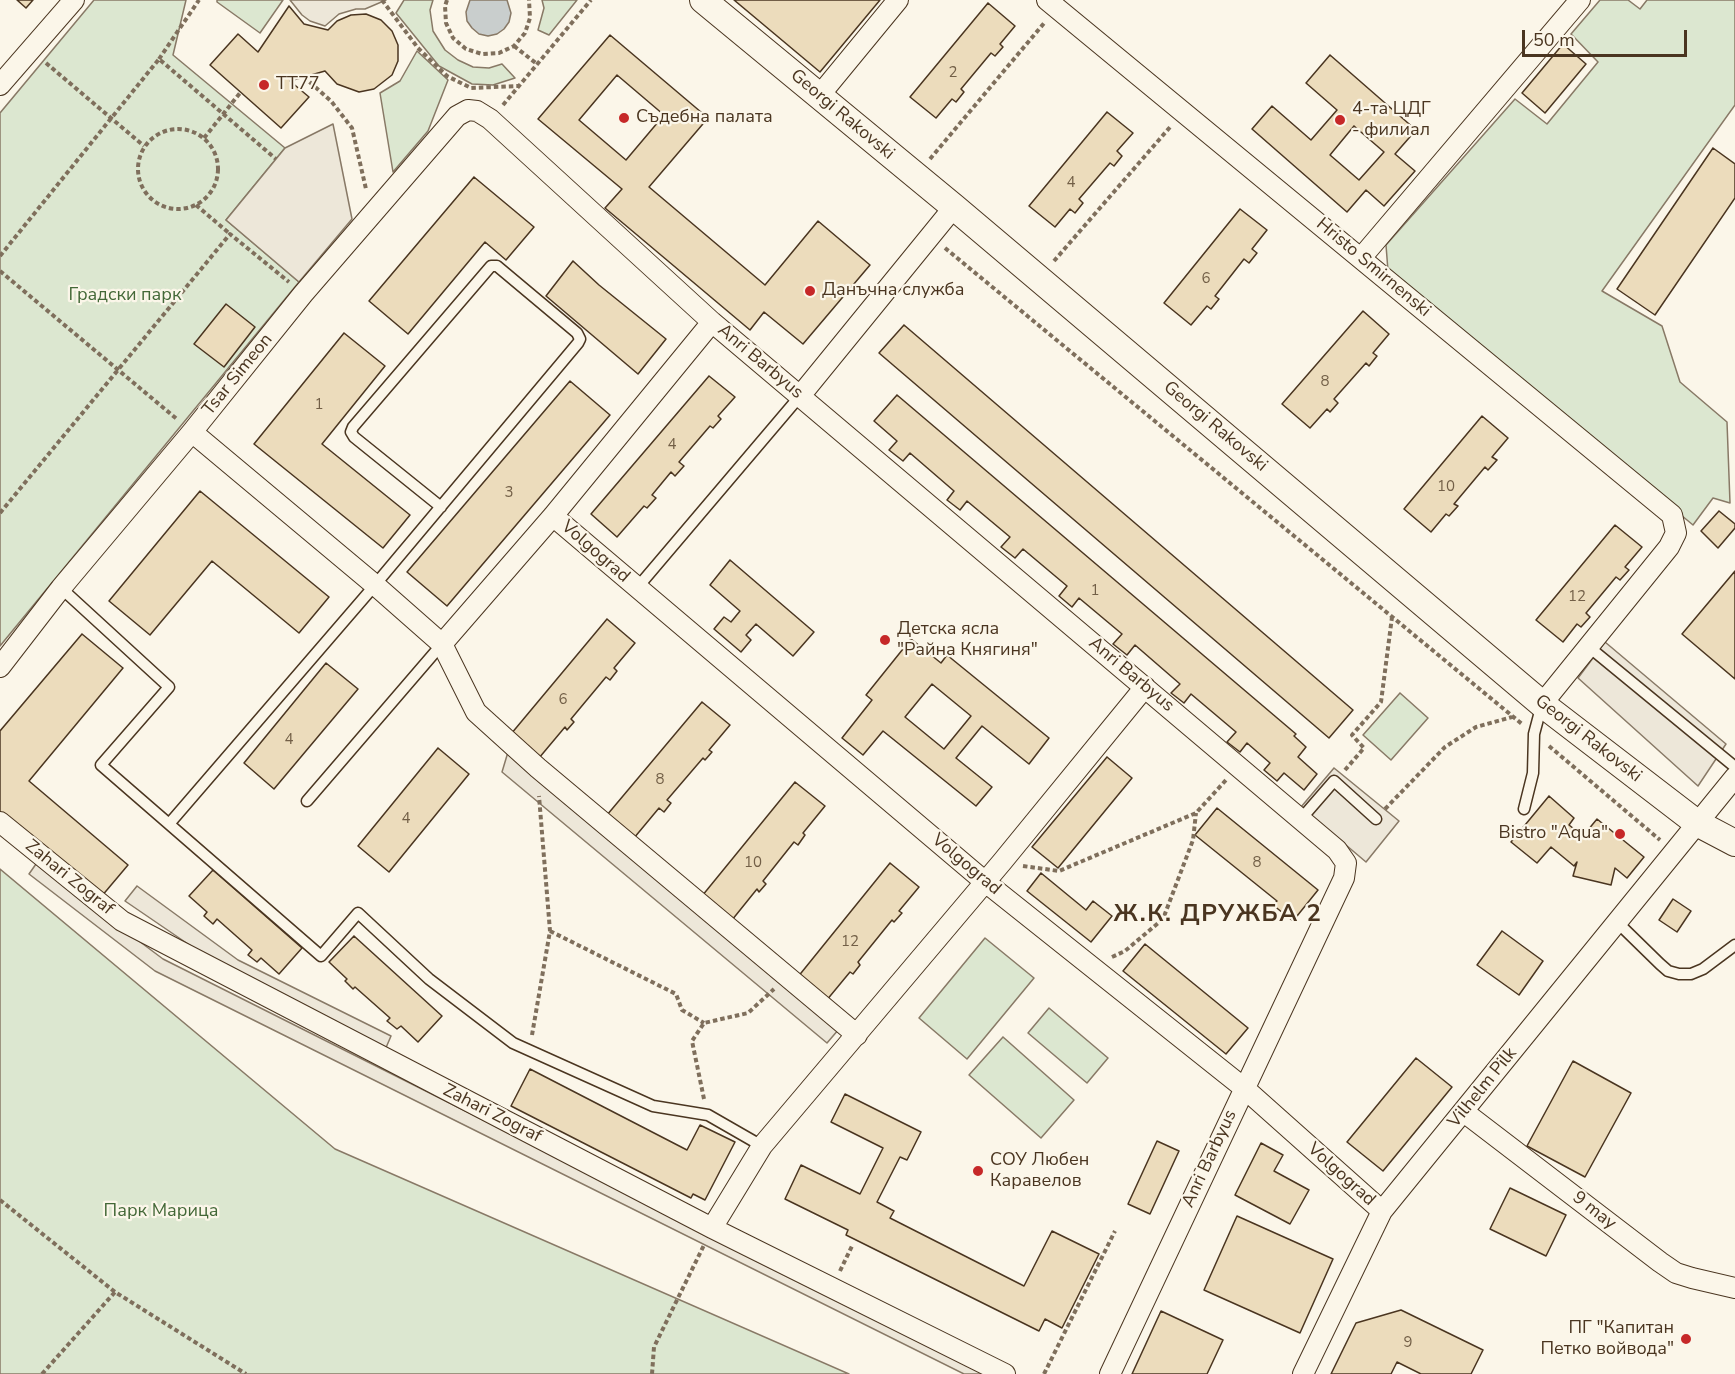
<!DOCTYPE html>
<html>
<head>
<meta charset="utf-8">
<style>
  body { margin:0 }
  #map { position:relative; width:1735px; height:1374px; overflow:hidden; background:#fbf6e9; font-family:"Nunito Sans",sans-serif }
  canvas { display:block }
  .scale { position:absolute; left:1522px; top:30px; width:165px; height:27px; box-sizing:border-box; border:3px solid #4a3520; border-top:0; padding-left:8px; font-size:18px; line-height:21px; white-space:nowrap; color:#4a3520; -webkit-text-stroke:4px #fbf6e9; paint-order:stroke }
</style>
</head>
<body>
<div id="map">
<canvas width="1735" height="1374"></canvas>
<div class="scale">50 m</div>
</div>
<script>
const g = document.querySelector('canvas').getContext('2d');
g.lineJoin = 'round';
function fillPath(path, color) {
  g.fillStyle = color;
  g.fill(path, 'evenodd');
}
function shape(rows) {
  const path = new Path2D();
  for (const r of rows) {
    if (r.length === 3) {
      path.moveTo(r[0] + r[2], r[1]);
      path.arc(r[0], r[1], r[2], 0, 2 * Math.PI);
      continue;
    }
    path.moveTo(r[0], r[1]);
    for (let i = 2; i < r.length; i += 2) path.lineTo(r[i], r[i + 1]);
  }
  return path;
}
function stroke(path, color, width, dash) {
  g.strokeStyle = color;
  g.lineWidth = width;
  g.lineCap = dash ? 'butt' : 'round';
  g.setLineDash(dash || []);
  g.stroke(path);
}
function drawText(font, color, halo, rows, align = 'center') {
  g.font = font + ' "Nunito Sans",sans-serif';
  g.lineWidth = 4.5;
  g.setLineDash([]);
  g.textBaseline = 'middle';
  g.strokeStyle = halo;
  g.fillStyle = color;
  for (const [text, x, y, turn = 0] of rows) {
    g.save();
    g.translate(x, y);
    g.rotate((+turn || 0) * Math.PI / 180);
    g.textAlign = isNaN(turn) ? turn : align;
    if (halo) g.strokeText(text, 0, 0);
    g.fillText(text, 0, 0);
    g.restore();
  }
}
const green = shape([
  [94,0,186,0,173,55,285,148,226,220,299,282,0,646,0,113,94,0],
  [217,0,283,0,260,33,217,2,217,0],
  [404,0,433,0,430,10,433,31,445,50,458,60,473,67,489,68,502,64,515,78,493,85,472,84,439,66,396,13,404,0],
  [542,0,577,0,549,35,538,30,544,8,542,0],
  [1600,0,1628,0,1640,9,1647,0,1735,0,1735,105,1602,291,1662,326,1680,382,1727,422,1730,503,1713,498,1693,525,1388,271,1386,245,1515,99,1547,124,1598,62,1571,34,1600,0],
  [417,51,448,80,428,131,393,172,380,93,400,81,417,51],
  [1400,693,1428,718,1391,760,1363,735,1400,693],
  [0,869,335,1149,849,1374,0,1374,0,869],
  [985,938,1034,978,967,1059,919,1018,985,938],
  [1049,1008,1108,1058,1087,1083,1028,1033,1049,1008],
  [1003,1037,1074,1100,1041,1138,969,1075,1003,1037]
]);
fillPath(green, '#dce7d0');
stroke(green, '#887966', 1.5);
const parking = shape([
  [290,0,386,0,365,9,356,9,339,14,325,26,310,21,302,15,290,0],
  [333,124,352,219,299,282,226,220,285,148,333,124],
  [1605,642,1726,744,1698,786,1578,678,1605,642],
  [508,752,839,1029,827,1043,502,772,508,752],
  [1334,768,1399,821,1366,862,1301,807,1334,768],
  [36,864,163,959,989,1374,964,1374,155,971,29,874,36,864],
  [137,886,238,960,391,1036,385,1050,229,972,125,901,137,886]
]);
fillPath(parking, '#ede7d9');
stroke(parking, '#887966', 1.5);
const water = shape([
  [470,0,507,0,511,13,509,22,504,29,497,34,488,36,479,34,472,28,467,21,466,12,470,0]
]);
fillPath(water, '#c9cecd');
stroke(water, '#887966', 1.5);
const building = shape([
  [17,0,33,0,26,8,17,0],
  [734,0,880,0,820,72,734,0],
  [988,3,1015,26,1000,44,1003,47,995,56,991,53,961,89,964,92,956,102,952,99,936,118,910,97,988,3],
  [289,6,304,24,328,30,337,21,351,15,366,14,381,20,392,31,398,45,398,61,392,75,374,89,359,92,337,84,325,71,290,81,309,97,281,128,210,65,238,34,258,52,289,6],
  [610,35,708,118,649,187,765,285,818,221,870,265,803,344,764,312,750,330,605,208,622,189,538,119,610,35],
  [617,75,664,115,626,160,579,120,617,75],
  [1563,44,1586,64,1545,113,1522,93,1563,44],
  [1330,55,1416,130,1395,154,1415,171,1384,206,1366,190,1347,212,1252,129,1272,106,1311,140,1337,110,1306,83,1330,55],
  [1354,126,1384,152,1359,180,1330,155,1354,126],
  [1107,112,1133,133,1117,151,1122,156,1114,166,1110,163,1079,199,1083,203,1075,213,1070,209,1055,227,1029,206,1107,112],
  [1713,148,1735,164,1735,198,1655,315,1617,289,1713,148],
  [474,177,534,227,506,260,485,242,408,334,369,301,474,177],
  [1240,209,1267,230,1252,249,1257,253,1249,263,1244,259,1215,296,1219,299,1211,309,1207,306,1191,325,1164,303,1240,209],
  [573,261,599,285,666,339,638,374,546,296,573,261],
  [226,304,255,327,224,367,194,344,226,304],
  [1363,311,1389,334,1373,353,1377,356,1369,366,1366,363,1334,399,1338,403,1330,412,1327,409,1310,428,1282,404,1363,311],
  [904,325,1353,710,1329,738,879,353,904,325],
  [344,333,385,366,322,444,410,515,383,548,254,444,344,333],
  [709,376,735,397,718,416,721,419,713,428,710,426,679,462,684,466,675,476,671,472,652,495,656,498,647,508,644,506,617,537,591,514,709,376],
  [570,381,610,415,447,606,407,572,570,381],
  [897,395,1296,734,1294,736,1306,747,1298,757,1317,774,1304,790,1284,773,1277,781,1264,770,1270,763,1247,743,1240,752,1227,742,1236,732,1191,694,1184,703,1171,693,1180,684,1135,645,1127,655,1113,644,1122,634,1079,598,1072,607,1059,596,1067,586,1023,549,1015,558,1001,547,1010,537,967,501,960,510,947,500,954,491,910,453,903,461,889,450,897,441,874,421,897,395],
  [1482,416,1508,438,1492,457,1497,460,1488,470,1485,467,1454,504,1458,506,1449,516,1446,514,1431,532,1404,509,1482,416],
  [200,491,329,597,299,633,212,561,150,635,109,601,200,491],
  [1719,511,1735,524,1735,528,1718,548,1701,531,1719,511],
  [1615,525,1642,547,1625,567,1629,570,1620,580,1616,577,1586,613,1590,617,1581,627,1577,624,1563,642,1536,620,1615,525],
  [730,560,814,632,793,656,756,624,746,635,751,640,741,652,714,629,724,617,731,622,740,611,710,585,730,560],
  [1735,571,1735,679,1682,634,1735,571],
  [607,619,635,643,614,668,617,671,610,680,606,677,571,719,574,722,567,730,565,727,539,758,511,734,607,619],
  [82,634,123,668,29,781,128,865,101,897,0,812,0,731,82,634],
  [911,639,941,663,947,655,1049,738,1029,764,982,726,956,758,992,787,976,806,883,731,863,755,842,738,872,700,866,695,911,639],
  [932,684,971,716,944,749,905,717,932,684],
  [326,663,358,689,274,789,244,763,326,663],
  [702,702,730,725,709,750,712,752,705,760,703,758,667,800,671,803,664,812,659,808,634,838,607,815,702,702],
  [438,748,469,774,389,872,358,846,438,748],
  [1107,757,1132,778,1058,868,1032,847,1107,757],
  [795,782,825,806,803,833,805,835,798,845,794,842,763,881,766,884,759,892,757,889,732,920,702,896,795,782],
  [1549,796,1574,818,1569,825,1583,836,1597,819,1644,857,1627,878,1615,868,1611,885,1573,876,1577,862,1574,866,1551,847,1537,863,1511,842,1549,796],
  [1217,808,1318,890,1293,921,1273,905,1277,901,1195,835,1217,808],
  [890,863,919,887,899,911,902,913,894,922,892,920,858,962,860,965,853,974,850,972,826,1001,797,978,890,863],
  [213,870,302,948,279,974,261,958,257,962,248,955,252,950,217,919,213,924,204,916,207,912,189,896,213,870],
  [1041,873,1086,910,1093,901,1112,916,1091,942,1027,891,1041,873],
  [1673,899,1691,911,1677,932,1659,920,1673,899],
  [1502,931,1543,961,1519,995,1477,965,1502,931],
  [354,936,442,1016,418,1042,401,1026,397,1029,387,1021,390,1018,355,987,353,989,345,981,347,979,329,962,354,936],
  [1145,944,1248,1028,1226,1054,1123,971,1145,944],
  [1416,1058,1452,1087,1383,1171,1347,1142,1416,1058],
  [1573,1061,1631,1093,1585,1177,1527,1146,1573,1061],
  [530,1069,687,1150,700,1125,735,1142,705,1200,693,1194,691,1198,511,1106,530,1069],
  [845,1094,921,1132,907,1160,900,1157,877,1202,894,1211,890,1218,1024,1286,1052,1231,1099,1254,1062,1328,1045,1319,1039,1331,846,1235,848,1230,785,1199,801,1165,860,1194,883,1148,831,1122,845,1094],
  [1157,1141,1179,1151,1150,1214,1128,1204,1157,1141],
  [1261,1143,1283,1155,1274,1171,1309,1190,1290,1224,1235,1195,1261,1143],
  [1510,1188,1566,1215,1546,1256,1490,1229,1510,1188],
  [1237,1216,1333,1259,1300,1333,1204,1290,1237,1216],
  [1401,1310,1483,1350,1471,1374,1421,1374,1397,1362,1391,1374,1331,1374,1356,1323,1401,1310],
  [1161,1311,1223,1340,1207,1374,1132,1374,1161,1311]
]);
fillPath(building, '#ecdcbc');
stroke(building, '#4a3520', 1.5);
const service = shape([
  [61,588,169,687,101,765,321,956,358,913,429,979,513,1043,653,1106,708,1115,762,1146],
  [637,588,800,396],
  [1589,647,1735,767],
  [307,801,442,644],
  [1524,809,1533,773,1534,734,1542,704],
  [1301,819,1334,781,1376,819],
  [169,824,375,585,578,343,580,339,577,333,497,266,491,266,353,427,351,432,354,437,441,507],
  [1617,922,1660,964,1668,971,1679,974,1691,974,1703,969,1735,945]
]);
const minor = shape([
  [1047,0,1672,515,1676,533,1669,547,1542,704],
  [0,85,74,0],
  [819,96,898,0],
  [1361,258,1580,0],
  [800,396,954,207],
  [192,432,375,585,442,644,476,712,538,768,857,1035],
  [553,516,984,881,1244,1088,1382,1211],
  [442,644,553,516,712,322],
  [0,667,61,588,192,432,303,294,457,116,468,110,477,111,490,119,712,322,1337,850,1346,863,1344,878,1110,1374],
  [0,822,122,921,712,1228,1005,1374],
  [1464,1112,1660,1262,1676,1273,1692,1278,1735,1288],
  [712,1228,762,1146,1002,862,1145,687],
  [1303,1374,1382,1211,1735,777]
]);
const tertiary = shape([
  [703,0,954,207,1542,704,1697,823,1735,843]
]);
stroke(service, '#4a3520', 13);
stroke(minor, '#4a3520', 22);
stroke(tertiary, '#4a3520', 28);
stroke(shape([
  [382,0,418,48,447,76,471,88,519,86],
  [447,0,445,6,446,23,453,38,466,49,482,54,499,53,514,46,525,33,530,18,529,0],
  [514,46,537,64],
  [159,59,199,0],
  [46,63,144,146],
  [304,77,331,101,352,128,366,189],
  [503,105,591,0],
  [178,169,40],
  [204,138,240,93],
  [930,159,1045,22],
  [196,205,230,234],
  [945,248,1522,724],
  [0,256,159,59,276,159],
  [1054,261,1171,126],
  [0,271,178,420],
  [0,513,230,234,289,282],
  [1549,746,1660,840],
  [1345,770,1364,748,1352,735,1381,702,1392,617],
  [1385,809,1445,747,1476,727,1512,717],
  [1023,866,1059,871,1196,813,1226,780],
  [550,931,676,994,682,1010,704,1023],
  [1112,957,1125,951,1163,919,1193,840,1196,813],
  [532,1035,550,931,539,796],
  [704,1099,692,1041,704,1023,748,1013,774,989],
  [0,1200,115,1292,246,1374],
  [840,1271,853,1244],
  [42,1374,115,1292],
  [652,1374,654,1347,704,1245],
  [1044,1374,1115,1231]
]), '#7f6f5c', 4, [4.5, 3]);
stroke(service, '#fbf6e9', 10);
stroke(minor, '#fbf6e9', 20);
stroke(tertiary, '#fbf6e9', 26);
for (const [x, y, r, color] of [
  [264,85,6,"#c62828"],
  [624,118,6,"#c62828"],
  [1340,120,6,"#c62828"],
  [810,291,6,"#c62828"],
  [885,640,6,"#c62828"],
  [1620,834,6,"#c62828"],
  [978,1171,6,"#c62828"],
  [1686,1339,6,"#c62828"]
]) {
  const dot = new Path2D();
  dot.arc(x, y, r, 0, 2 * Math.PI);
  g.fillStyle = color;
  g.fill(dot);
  stroke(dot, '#fbf6e9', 2);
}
drawText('15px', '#725f47', null, [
  ["2",953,73],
  ["4",1071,183],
  ["6",1206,279],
  ["8",1325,382],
  ["1",319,405],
  ["4",672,445],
  ["10",1446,487],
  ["3",509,493],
  ["1",1095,591],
  ["12",1577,597],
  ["6",563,700],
  ["4",289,740],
  ["8",660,780],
  ["4",406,819],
  ["10",753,863],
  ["8",1257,863],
  ["12",850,942],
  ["9",1408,1343]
]);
drawText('18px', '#4a3520', '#fbf6e9', [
  ["TT77",276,85],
  ["4-та ЦДГ",1352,110],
  ["- филиал",1352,131],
  ["Съдебна палата",636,118],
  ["Данъчна служба",822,291],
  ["Детска ясла",897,630],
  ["\"Райна Княгиня\"",897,651],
  ["Bistro \"Aqua\"",1608,834,"right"],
  ["СОУ Любен",990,1161],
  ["Каравелов",990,1182],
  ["ПГ \"Капитан",1674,1329,"right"],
  ["Петко войвода\"",1674,1350,"right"]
], 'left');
drawText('18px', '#4a3520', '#fbf6e9', [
  ["Georgi Rakovski",842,115,40],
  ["Hristo Smirnenski",1373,268,40],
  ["Anri Barbyus",760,362,40],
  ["Tsar Simeon",238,375,-51],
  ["Georgi Rakovski",1215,427,40],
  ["Volgograd",595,552,41],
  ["Anri Barbyus",1131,675,40],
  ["Georgi Rakovski",1588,739,38],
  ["Volgograd",966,865,40],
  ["Zahari Zograf",69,878,39],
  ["Vilhelm Pilk",1483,1088,-51],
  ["Zahari Zograf",492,1114,27],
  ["Anri Barbyus",1210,1159,-65],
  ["Volgograd",1341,1175,42],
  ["9 may",1594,1211,38]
]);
drawText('18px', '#436837', '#fbf6e9', [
  ["Градски парк",125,296],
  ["Парк Марица",161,1212]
]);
g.letterSpacing = '1.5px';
drawText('bold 24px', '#4a3520', '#fbf6e9', [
  ["Ж.К. ДРУЖБА 2",1218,915]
]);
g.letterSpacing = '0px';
</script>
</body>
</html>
